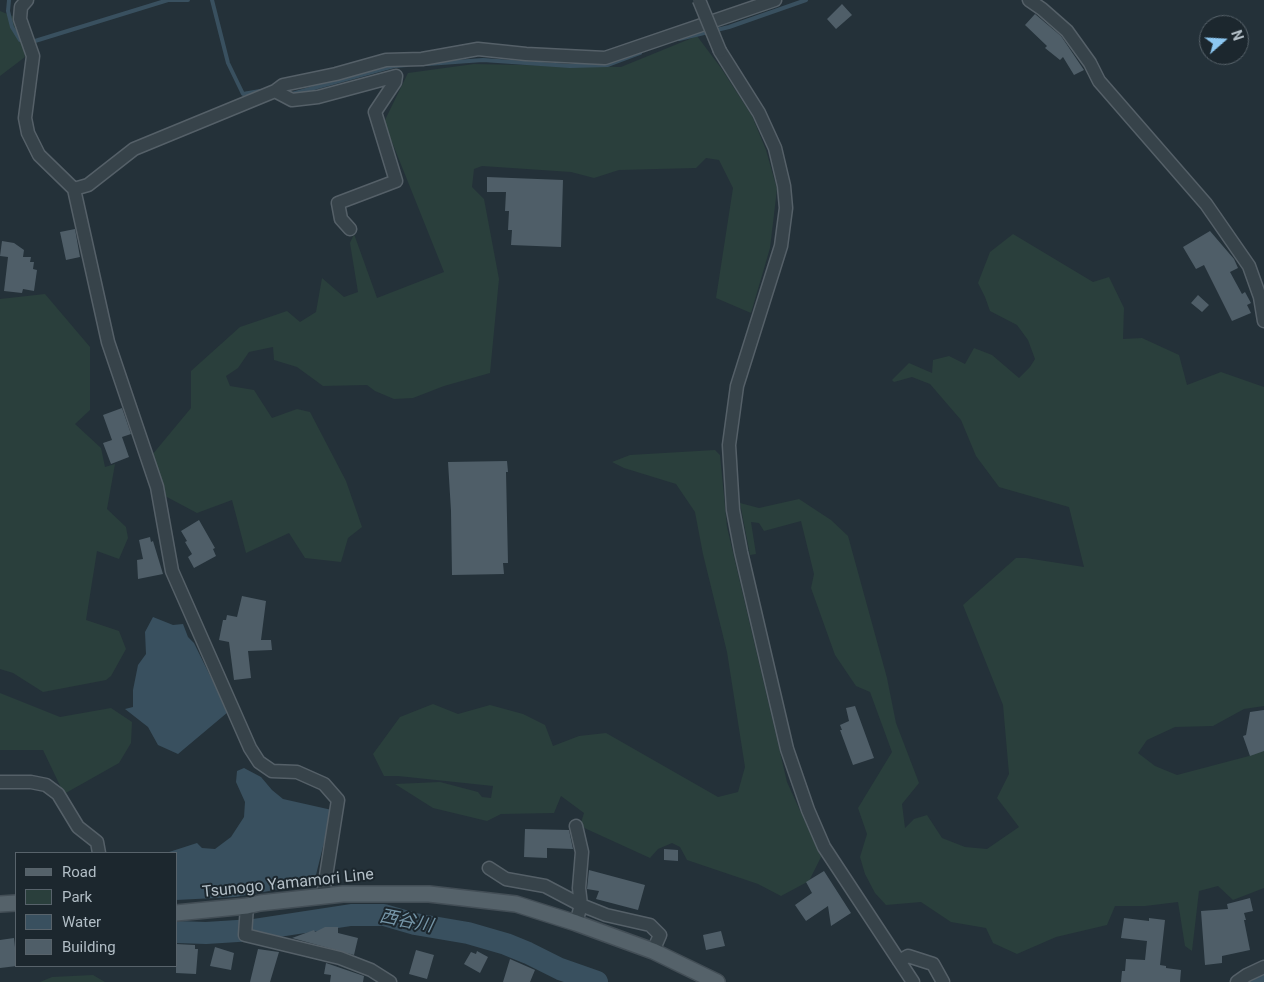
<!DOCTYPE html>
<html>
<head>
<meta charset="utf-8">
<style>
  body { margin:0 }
  #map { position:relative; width:1264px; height:982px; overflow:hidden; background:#243139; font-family:Roboto,sans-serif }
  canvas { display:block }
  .legend { position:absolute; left:15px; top:852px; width:162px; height:115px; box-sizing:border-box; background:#1c272e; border:1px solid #58636b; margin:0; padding:6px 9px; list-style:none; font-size:15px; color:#b2bec6 }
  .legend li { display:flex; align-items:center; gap:10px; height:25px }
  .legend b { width:25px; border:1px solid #58636b }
  .north { position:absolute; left:1199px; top:15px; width:50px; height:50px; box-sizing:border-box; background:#1c272e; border:1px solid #58636b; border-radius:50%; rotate:71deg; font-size:14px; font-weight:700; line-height:20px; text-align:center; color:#b2bec6 }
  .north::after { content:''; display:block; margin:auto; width:18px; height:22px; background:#8cc7f1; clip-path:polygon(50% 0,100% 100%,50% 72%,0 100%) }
</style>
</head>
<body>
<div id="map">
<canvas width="1264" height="982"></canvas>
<ul class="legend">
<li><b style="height:6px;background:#55626a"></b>Road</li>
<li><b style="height:14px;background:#2a3f3c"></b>Park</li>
<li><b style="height:14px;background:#39505f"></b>Water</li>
<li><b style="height:14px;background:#4f5e68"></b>Building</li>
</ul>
<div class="north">N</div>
</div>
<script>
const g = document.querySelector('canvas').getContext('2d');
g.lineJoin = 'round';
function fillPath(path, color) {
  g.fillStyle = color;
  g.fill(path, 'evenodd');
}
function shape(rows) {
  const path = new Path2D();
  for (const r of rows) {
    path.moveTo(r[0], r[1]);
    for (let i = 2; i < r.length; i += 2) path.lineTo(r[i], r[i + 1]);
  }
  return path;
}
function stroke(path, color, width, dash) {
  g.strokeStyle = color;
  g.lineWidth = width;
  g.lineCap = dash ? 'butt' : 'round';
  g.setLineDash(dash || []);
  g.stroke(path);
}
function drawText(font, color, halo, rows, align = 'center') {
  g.font = font + ' Roboto,"Noto Sans JP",sans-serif';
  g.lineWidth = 4;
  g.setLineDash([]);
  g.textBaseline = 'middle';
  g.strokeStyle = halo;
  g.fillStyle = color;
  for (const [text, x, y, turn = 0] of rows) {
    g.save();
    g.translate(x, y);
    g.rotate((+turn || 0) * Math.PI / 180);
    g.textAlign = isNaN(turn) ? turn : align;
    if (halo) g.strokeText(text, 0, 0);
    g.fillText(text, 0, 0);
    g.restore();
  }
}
fillPath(shape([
  [0,11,17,18,21,27,25,57,0,76],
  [697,36,721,68,752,116,766,150,777,189,770,248,751,313,716,298,733,188,719,160,706,158,696,168,619,170,594,178,571,172,482,166,474,169,472,187,484,199,499,279,490,373,444,386,413,398,394,399,375,391,367,385,323,386,297,367,274,360,273,347,249,352,238,368,226,376,230,386,254,390,272,418,297,409,310,412,346,481,362,527,348,538,341,562,305,558,289,533,246,553,232,500,197,513,165,496,152,455,191,408,191,371,240,327,287,311,300,322,316,312,322,278,344,297,358,292,350,243,354,234,377,298,444,272,384,122,408,73,474,64,621,67],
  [1013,234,1093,282,1109,277,1124,308,1123,339,1142,338,1179,355,1187,385,1221,372,1264,387,1264,706,1244,709,1213,726,1175,727,1147,740,1138,753,1155,766,1177,775,1249,756,1264,746,1264,888,1233,900,1218,886,1199,891,1192,951,1185,946,1178,902,1145,906,1115,906,1107,925,1056,937,1017,954,993,943,986,928,951,922,921,902,886,905,875,893,865,874,860,857,867,834,858,808,892,752,870,692,856,686,835,655,811,588,814,574,801,521,764,531,759,523,751,522,756,554,750,555,740,503,759,508,799,499,831,520,848,536,887,678,896,723,919,783,902,804,905,828,914,819,927,815,942,838,965,847,987,849,1019,827,997,798,1009,774,1003,705,963,605,1016,558,1026,558,1084,567,1069,507,999,487,976,456,961,420,930,384,912,377,894,382,892,380,909,363,932,373,933,360,949,356,965,364,974,348,992,355,1019,378,1030,367,1035,359,1028,340,1017,325,990,311,985,297,978,283,990,252],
  [45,294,90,347,90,410,75,424,101,448,105,467,115,464,107,509,126,527,128,538,119,559,97,551,86,620,119,631,126,649,111,676,106,680,43,692,13,673,0,669,0,299],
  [715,450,720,455,727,527,787,782,821,857,809,881,781,896,758,884,687,860,680,847,672,843,658,849,650,858,580,826,584,813,561,796,554,813,501,814,487,821,433,808,395,784,440,782,478,792,482,797,491,798,493,786,398,776,384,776,373,754,400,717,433,704,458,714,490,705,523,714,545,725,553,746,579,736,606,733,718,797,738,792,745,767,727,652,703,554,695,512,676,484,624,468,612,462,630,455],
  [0,693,60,717,111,708,132,722,131,743,119,763,64,794,43,750,0,750],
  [93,975,105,982,40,982,52,977]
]), '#2a3f3c');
fillPath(shape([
  [153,617,173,625,183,624,188,637,194,643,228,712,178,754,158,745,148,727,125,709,133,707,133,690,138,665,146,654,145,632],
  [244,768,261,777,272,790,283,799,332,810,314,883,235,897,176,900,176,853,166,853,197,843,202,848,215,849,231,837,244,817,245,802,236,782,237,771]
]), '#39505f');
stroke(shape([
  [9,0,8,11,12,27,20,40,35,41,168,0,188,0],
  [212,0,228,63,243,94,260,91,263,92],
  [679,39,729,27,806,0],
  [427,64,483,60,570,66,608,65,640,53],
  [288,95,394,66,407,65]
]), '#39505f', 4);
stroke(shape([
  [176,932,206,933,253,930,351,915,384,915,415,924,468,933,506,944,528,953,560,969,597,982],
  [1253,982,1264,977]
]), '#39505f', 22);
fillPath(shape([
  [842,4,852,15,836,29,827,19],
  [1035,14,1061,36,1084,70,1074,75,1063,57,1060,60,1045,48,1047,46,1025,25],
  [487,177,563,180,561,247,511,245,512,230,508,230,509,211,505,211,506,192,487,192],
  [75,229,80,257,66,260,60,232],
  [1210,231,1234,259,1238,268,1230,272,1242,294,1245,292,1251,303,1247,305,1251,313,1232,321,1204,265,1196,269,1183,247],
  [2,241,14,243,24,250,23,257,31,257,30,262,34,262,33,269,37,270,34,291,23,289,22,293,4,291,8,257,0,256],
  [1198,295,1209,305,1202,312,1191,303],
  [122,408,131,434,122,437,129,457,111,464,103,443,112,440,103,415],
  [507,461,508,472,506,472,508,563,503,563,504,574,452,575,451,511,448,462],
  [199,520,215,548,213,549,216,556,194,568,188,557,192,554,185,542,187,541,181,531],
  [150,537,151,542,153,541,163,574,138,579,137,560,143,559,139,540],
  [242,596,266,601,261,640,271,640,272,650,248,651,251,678,234,680,229,642,219,640,223,620,226,620,227,615,237,617],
  [855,706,874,758,853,765,840,730,842,730,840,725,849,721,846,708],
  [1264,710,1264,751,1250,756,1243,736,1246,735,1250,712],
  [525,829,569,830,573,849,547,848,547,858,524,857],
  [664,849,678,850,678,861,664,860],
  [589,870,645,885,638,910,596,899,599,891,587,889],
  [824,871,851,913,831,926,828,906,806,921,795,905,812,893,806,882],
  [1250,898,1253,911,1244,913,1246,920,1244,920,1250,950,1222,956,1222,963,1205,965,1201,911,1228,909,1227,904],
  [1124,918,1149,921,1149,918,1165,920,1160,965,1166,966,1166,968,1181,970,1180,982,1121,982,1122,971,1125,971,1126,959,1145,960,1147,941,1121,938],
  [325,927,338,927,338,933,358,938,354,955,292,938,314,930,315,932],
  [721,931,725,946,706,950,703,935],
  [14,938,17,966,0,968,0,940],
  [176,944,195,945,195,949,198,949,196,974,176,973],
  [215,947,234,953,231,970,210,966],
  [258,949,279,952,270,982,250,982],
  [416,950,434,955,427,979,409,974],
  [477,951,488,957,480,973,464,964,471,952,476,954],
  [510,959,535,970,530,982,503,982],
  [326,963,364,976,363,982,330,982,331,975,324,974]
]), '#4f5e68');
const minor = shape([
  [27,0,21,7,20,19,33,56,25,118,28,133,39,155,74,189,108,342,157,487,172,571,250,748,259,762,272,771,297,772,324,784,338,800,323,895],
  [1029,0,1042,9,1067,31,1090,63,1099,81,1206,204,1249,266,1260,297,1264,321],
  [720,51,759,113,775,148,784,186,786,208,781,246,737,386,729,445,733,510,741,552,787,749,808,810,824,847,913,982],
  [275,91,292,100,318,97,396,76,395,82,375,112,396,181,338,203,341,219,350,229],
  [74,189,88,185,134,149,275,91,283,85,336,74,386,60,422,59,478,49,526,54,605,58,775,0],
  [0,782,31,782,46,785,58,794,78,827,97,842,99,853],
  [489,868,506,879,545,886,581,905,606,915,650,925,660,935,653,951],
  [247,906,245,935,340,958,371,970,390,982],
  [576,923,581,905,579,888,582,852,576,826],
  [899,961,908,956,933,964,943,982],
  [1237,982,1247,975,1264,967]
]);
const major = shape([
  [0,904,16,903],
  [176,913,247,906,260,903,343,894,429,894,516,904,576,923,653,951,717,982]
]);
stroke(minor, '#556068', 15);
stroke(major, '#434e56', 18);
stroke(minor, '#37434a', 12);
stroke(major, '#55626a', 15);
const minorBridge = shape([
  [699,0,720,51]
]);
stroke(minorBridge, '#556068', 15, []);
stroke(minorBridge, '#37434a', 12);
drawText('16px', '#b2bec6', '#1c272e', [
  ["Tsunogo Yamamori Line",288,884,-6]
]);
drawText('italic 18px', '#7595a7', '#1c272e', [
  ["西谷川",406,922,11]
]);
</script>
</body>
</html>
